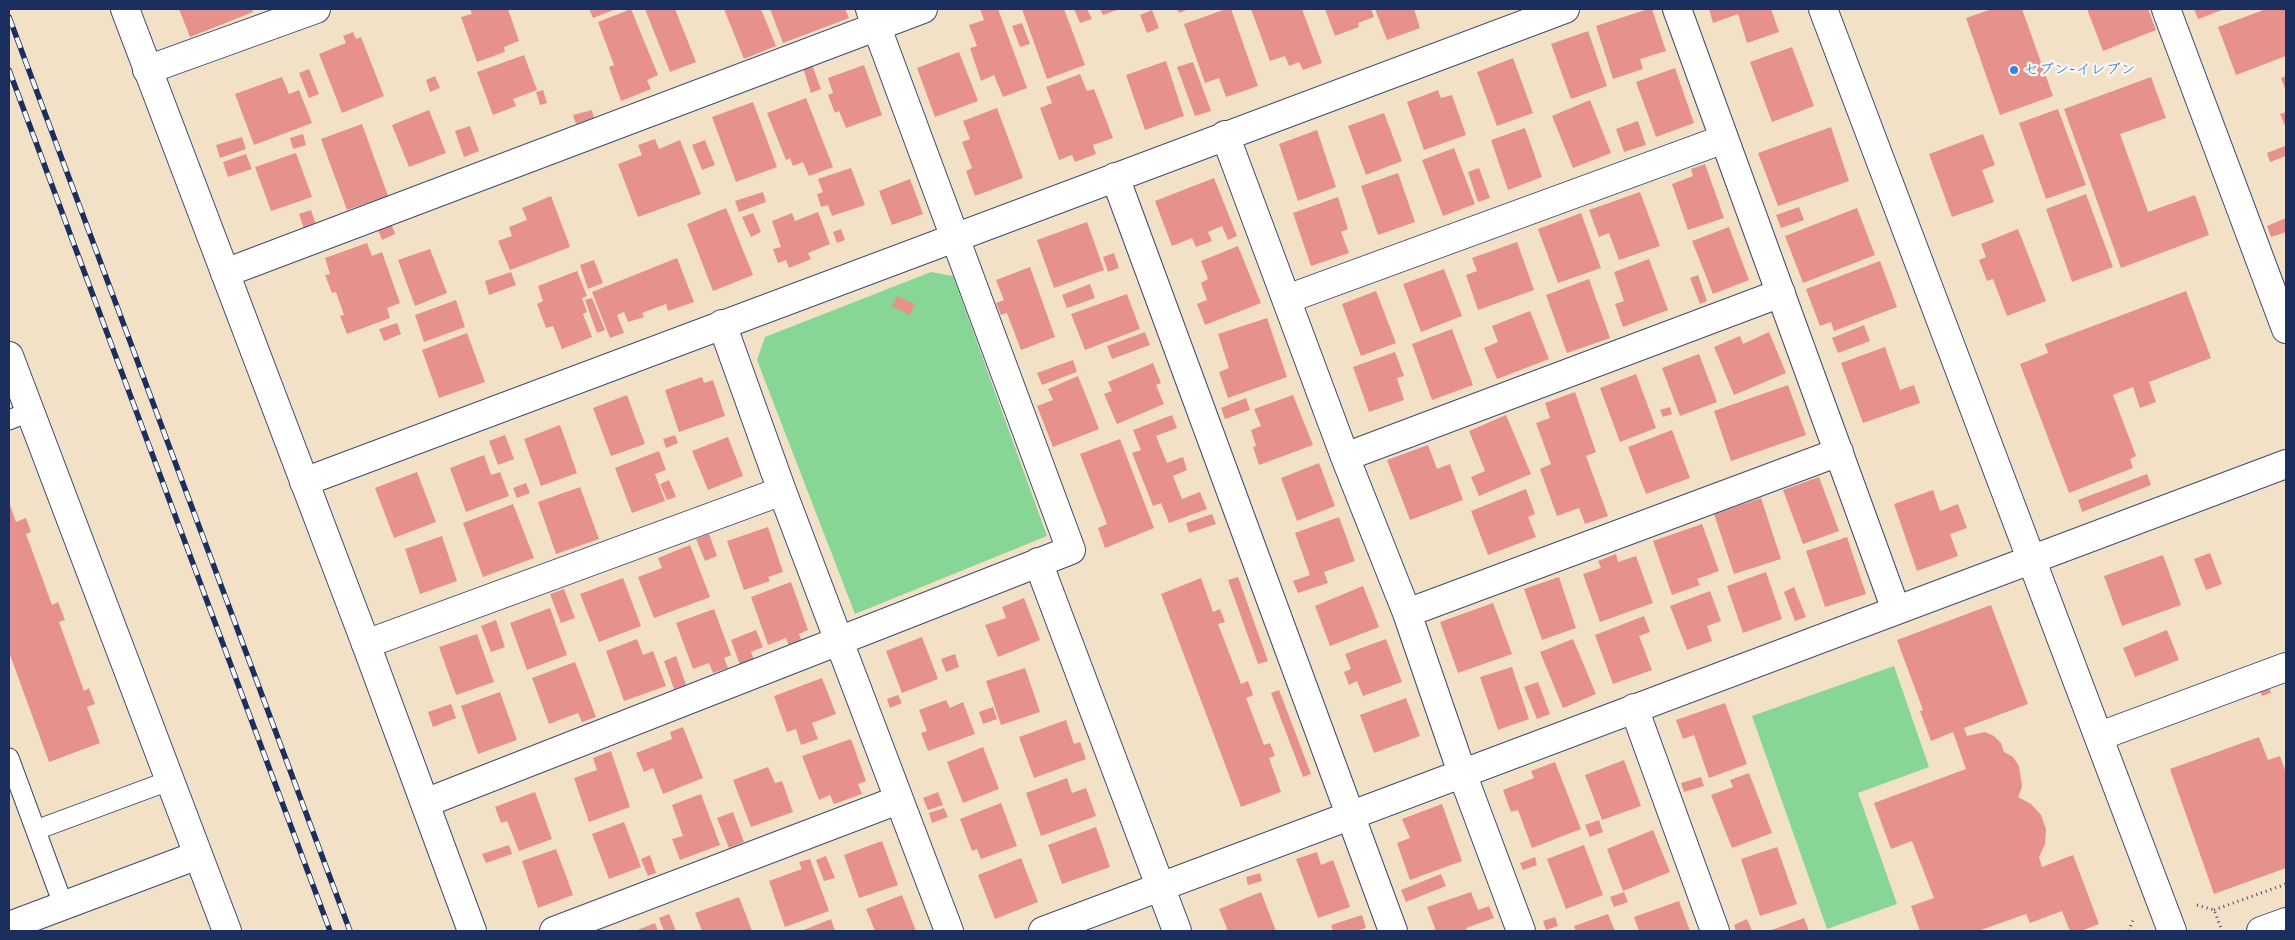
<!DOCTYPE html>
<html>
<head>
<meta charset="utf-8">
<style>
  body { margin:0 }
  #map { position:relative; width:2295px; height:940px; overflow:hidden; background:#f2e1c7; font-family:Delius,sans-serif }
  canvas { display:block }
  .frame { position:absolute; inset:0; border:10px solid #1b2f5e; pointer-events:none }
</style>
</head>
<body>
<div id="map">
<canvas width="2295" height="940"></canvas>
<div class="frame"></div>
</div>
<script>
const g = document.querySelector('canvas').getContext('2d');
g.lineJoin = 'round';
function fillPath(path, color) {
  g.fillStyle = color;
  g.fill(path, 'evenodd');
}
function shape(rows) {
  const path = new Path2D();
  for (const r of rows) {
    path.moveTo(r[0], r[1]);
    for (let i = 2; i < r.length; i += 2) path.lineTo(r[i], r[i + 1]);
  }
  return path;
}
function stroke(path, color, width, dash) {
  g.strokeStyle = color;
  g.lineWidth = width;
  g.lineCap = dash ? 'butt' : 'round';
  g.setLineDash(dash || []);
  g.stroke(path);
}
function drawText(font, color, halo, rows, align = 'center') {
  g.font = font + ' Delius,"Klee One",sans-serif';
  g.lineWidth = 5;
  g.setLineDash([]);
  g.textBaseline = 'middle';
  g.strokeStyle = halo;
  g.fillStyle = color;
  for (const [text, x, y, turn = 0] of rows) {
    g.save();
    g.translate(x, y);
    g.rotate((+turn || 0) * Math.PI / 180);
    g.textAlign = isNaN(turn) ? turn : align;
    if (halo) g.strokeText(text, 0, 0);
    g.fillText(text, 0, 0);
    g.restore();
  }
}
fillPath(shape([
  [931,272,953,276,1047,536,855,614,757,360,765,337],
  [1894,666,1929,767,1858,793,1897,904,1827,929,1752,716]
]), '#88d695');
fillPath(shape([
  [179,9,252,9,253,12,190,37],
  [470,9,508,9,519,41,504,47,505,52,477,62,461,17,472,14],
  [589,9,616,9,593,18],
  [631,9,658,75,647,80,651,89,621,101,609,67,614,65,598,22],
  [645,9,675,9,696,62,670,72],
  [724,9,761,9,776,46,744,59],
  [770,9,845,9,849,18,783,43],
  [980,9,998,9,1027,88,1003,97,994,75,981,81,970,48,977,46,969,25,984,20],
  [1022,9,1064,9,1085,65,1047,79],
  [1074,9,1087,9,1092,19,1080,23],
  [1100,9,1120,9,1103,15],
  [1177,9,1189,9,1179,13],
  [1226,9,1231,9,1258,86,1226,97,1219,78,1205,83,1184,24],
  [1251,9,1302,9,1322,63,1303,70,1299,62,1289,66,1285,56,1270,61],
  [1325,9,1371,9,1374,17,1358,23,1359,27,1335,36],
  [1375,9,1414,9,1420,28,1387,40],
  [1648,9,1652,9,1666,51,1640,59,1643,69,1613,79,1596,26],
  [1709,9,1771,9,1779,32,1747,43,1738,14,1713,23],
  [1992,9,2022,9,2053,96,2000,115,1966,18],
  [2087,9,2148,9,2156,30,2103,51],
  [2194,9,2225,9,2198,19],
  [2266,9,2286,9,2286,56,2236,75,2218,27],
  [1152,10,1159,28,1147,33,1140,15],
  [1022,23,1030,44,1020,47,1012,26],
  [1588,31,1607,86,1571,99,1551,44],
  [353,32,356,39,361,37,384,96,342,113,319,54,346,43,343,36],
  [1792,47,1814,106,1772,122,1750,62],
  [959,52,978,101,935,117,917,68],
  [524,55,537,90,513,99,516,106,493,115,477,72],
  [1513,58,1533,113,1497,126,1477,72],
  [1166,61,1184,116,1145,130,1126,75],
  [1193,62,1211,111,1195,116,1177,67],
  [812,65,821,89,811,93,803,68],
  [864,65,882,115,846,128,839,111,835,113,828,95,833,93,828,78],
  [1675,68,1694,123,1656,137,1636,82],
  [309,69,319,94,309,98,299,73],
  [1080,74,1087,91,1094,89,1113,138,1093,145,1096,154,1075,162,1072,155,1059,160,1040,108,1052,103,1046,87],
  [435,76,440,88,430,92,426,80],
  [2286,76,2286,91,2281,78],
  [282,77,289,94,299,90,312,123,254,145,235,94],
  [2151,77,2166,118,2120,134,2148,212,2195,195,2209,235,2121,268,2064,109],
  [543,90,547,103,540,105,536,92],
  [1438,90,1441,98,1452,95,1466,135,1424,150,1407,102],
  [806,98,833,167,809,176,803,162,793,166,790,158,786,160,767,113],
  [1590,100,1611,153,1573,168,1552,116],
  [753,102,777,167,736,182,712,117],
  [997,108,1023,178,975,196,966,171,972,168,962,142,970,139,963,121],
  [2058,109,2086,185,2046,199,2019,123],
  [429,110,446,153,409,167,392,125],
  [592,110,594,118,576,124,573,115],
  [2286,112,2286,128,2280,114],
  [1384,113,1402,161,1366,175,1348,126],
  [1638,121,1646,145,1624,152,1616,129],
  [362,124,388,196,347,210,321,139],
  [470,126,479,151,464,157,455,131],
  [1831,127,1849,181,1778,206,1758,153],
  [1525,128,1542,177,1508,190,1491,140],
  [1317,130,1336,187,1298,201,1279,144],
  [303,134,306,145,293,149,290,138],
  [1983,134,1995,165,1982,170,1994,202,1952,217,1929,154],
  [242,137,246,149,220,158,216,145],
  [655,139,659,149,680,140,701,194,638,217,618,164,642,155,638,145],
  [705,140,715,165,702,170,692,145],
  [2285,146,2286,156,2270,162,2267,153],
  [1454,148,1475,204,1443,216,1422,160],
  [296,153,312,197,271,211,255,167],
  [246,154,252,169,228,177,223,162],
  [1705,164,1724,218,1688,230,1672,184,1693,176,1691,169],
  [851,168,865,205,832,216,828,205,821,207,817,194,823,192,818,179],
  [1479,168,1490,198,1478,202,1468,172],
  [1398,173,1415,222,1378,235,1361,186],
  [1214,178,1237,236,1228,240,1222,226,1208,232,1212,241,1196,247,1192,238,1172,246,1155,201],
  [910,179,923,214,892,225,879,191],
  [763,192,766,202,739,212,735,201],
  [1640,192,1660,246,1619,260,1609,233,1599,237,1589,210],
  [2086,194,2113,267,2072,282,2046,209],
  [551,196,570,247,510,270,498,241,512,236,509,227,527,220,522,208],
  [1338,197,1348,229,1341,232,1349,253,1311,266,1293,213],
  [1799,207,1804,220,1781,228,1776,215],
  [726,208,753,275,713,291,687,224],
  [1857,208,1875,255,1803,283,1785,236],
  [311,210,316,225,304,229,299,214],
  [818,212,830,244,808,253,811,259,789,268,786,260,778,263,773,249,781,247,772,221,792,213,795,221],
  [753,213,761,232,751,237,742,217],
  [1581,213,1601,268,1558,283,1538,229],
  [2286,218,2286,232,2271,237,2267,226],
  [390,220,395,234,382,240,376,225],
  [1087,222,1104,270,1054,288,1037,240],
  [1729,227,1749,280,1713,294,1692,241],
  [841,229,845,240,837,243,833,232],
  [2018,229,2046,301,2007,316,1993,279,1987,281,1979,260,1986,257,1981,244],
  [1517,242,1534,290,1478,310,1466,275,1477,271,1472,258],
  [367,243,372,256,382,252,400,303,387,308,390,318,347,334,340,316,344,315,336,292,332,293,325,275,330,274,325,258],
  [1238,246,1261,303,1205,325,1197,304,1207,300,1201,283,1208,279,1201,261],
  [430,249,447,293,415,306,398,260],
  [1114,253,1119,268,1108,272,1103,257],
  [677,258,694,302,668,311,666,304,642,313,644,317,628,322,624,312,617,315,624,333,610,338,592,292],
  [1649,259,1668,310,1623,327,1615,304,1624,301,1614,272],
  [594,260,603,283,588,289,580,265],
  [1880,261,1897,307,1834,331,1831,322,1820,326,1806,289],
  [1030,267,1055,337,1021,350,1007,313,1001,315,996,303,1004,300,996,280],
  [1444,269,1462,316,1421,332,1403,284],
  [577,271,587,296,582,298,587,312,583,314,592,337,562,349,553,326,546,328,537,304,543,301,538,286],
  [511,272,516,285,489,295,485,281],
  [1698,275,1707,301,1700,304,1690,278],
  [1589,279,1610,338,1567,353,1546,295],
  [1090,284,1095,298,1067,308,1062,295],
  [1376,291,1396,343,1361,356,1342,304],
  [2186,291,2211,358,2149,382,2156,402,2140,408,2133,387,2113,395,2136,456,2130,459,2133,468,2069,493,2020,364,2048,353,2045,344],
  [1127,294,1140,329,1085,350,1071,314],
  [897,296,915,304,910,315,892,306],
  [592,298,605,330,597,333,585,300],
  [456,300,465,327,424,342,415,315],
  [1530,311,1549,359,1497,379,1484,348,1498,342,1492,326],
  [1267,318,1287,377,1228,398,1219,372,1229,368,1218,334],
  [397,323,401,334,384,341,379,329],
  [1864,325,1870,341,1838,353,1832,338],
  [1452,329,1473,385,1432,400,1412,344],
  [1145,332,1150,345,1112,359,1107,346],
  [1769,332,1786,373,1734,395,1714,347,1740,336,1743,344],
  [467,333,485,382,439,398,422,350],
  [1885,347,1900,390,1914,385,1920,403,1863,423,1841,363],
  [1395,352,1404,376,1397,378,1404,400,1369,412,1353,367],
  [1699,354,1717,402,1680,416,1662,368],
  [1073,360,1077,372,1042,385,1037,373],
  [1153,363,1161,383,1156,385,1164,404,1117,424,1104,394,1112,391,1108,382],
  [1636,374,1656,428,1620,442,1600,388],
  [1078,376,1099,429,1053,447,1037,406,1053,400,1048,389],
  [702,377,704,383,713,380,725,416,679,432,665,390],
  [1788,385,1806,435,1731,461,1714,411],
  [1575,392,1596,452,1586,456,1608,516,1585,524,1579,508,1557,516,1540,469,1551,464,1536,423,1550,418,1545,403],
  [627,395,645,444,611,456,593,408],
  [1293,395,1313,445,1259,465,1253,447,1256,446,1251,430,1261,426,1254,409],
  [1246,398,1250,410,1225,419,1221,408],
  [1670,407,1672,414,1663,417,1660,410],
  [1172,415,1177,428,1156,436,1167,463,1183,457,1187,470,1173,476,1182,499,1200,492,1207,509,1169,523,1161,503,1153,506,1132,453,1141,450,1133,430],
  [1506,415,1531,474,1479,496,1471,477,1485,471,1469,431],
  [560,425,577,473,541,486,524,439],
  [1672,430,1690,478,1646,494,1628,447],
  [505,435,514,459,498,465,489,441],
  [675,435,678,443,666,448,663,439],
  [728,437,743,476,708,490,692,451],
  [1120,439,1154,528,1105,548,1098,528,1107,524,1080,454],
  [1428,445,1437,469,1450,464,1463,500,1410,520,1387,460],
  [659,451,666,470,655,474,665,501,632,513,615,468],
  [484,455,491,475,500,472,509,496,466,512,450,468],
  [1319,463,1335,506,1297,521,1281,478],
  [417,472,436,522,394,538,375,488],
  [2147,474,2151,485,2082,512,2078,500],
  [1819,477,1839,531,1803,544,1783,490],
  [669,480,676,497,667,500,660,484],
  [526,483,530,493,517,498,513,488],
  [580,487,599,539,556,554,538,502],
  [1526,489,1535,514,1528,517,1536,537,1488,555,1471,511],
  [1933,490,1940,511,1958,504,1967,528,1950,534,1958,556,1917,571,1894,504],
  [1761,498,1781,559,1734,574,1714,514],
  [9,502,16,522,26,518,31,532,26,534,52,605,58,602,65,620,59,622,84,691,89,688,95,704,87,707,100,743,49,762,9,652],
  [513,504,534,558,483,577,463,523],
  [1212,514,1216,524,1189,533,1186,523],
  [1339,517,1355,561,1324,572,1328,583,1298,593,1293,581,1310,575,1295,533],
  [1702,524,1719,571,1697,579,1700,585,1672,595,1653,541],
  [768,527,783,572,768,577,770,581,744,590,727,541],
  [709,534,717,556,705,561,696,539],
  [442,536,457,581,420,594,405,549],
  [1847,537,1866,594,1825,607,1806,551],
  [690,545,710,597,654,618,638,577,662,568,658,558],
  [2210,553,2222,584,2206,590,2194,559],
  [1616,554,1618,562,1636,556,1653,603,1600,622,1583,574,1601,568,1598,561],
  [2163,555,2181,605,2122,626,2104,576],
  [1766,572,1782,619,1743,633,1727,586],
  [1238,577,1268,661,1258,664,1228,580],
  [1559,577,1576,628,1542,640,1524,589],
  [623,578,641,626,599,642,580,594],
  [1201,578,1213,612,1220,609,1225,622,1218,624,1241,684,1248,681,1253,695,1246,698,1264,745,1270,743,1275,756,1269,758,1281,792,1241,807,1161,594],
  [791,582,808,630,799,634,802,642,789,646,786,638,768,645,751,597],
  [1363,586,1379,627,1330,646,1315,606],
  [1794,587,1806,617,1795,621,1784,592],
  [564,589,575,618,561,623,550,594],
  [1710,591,1721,621,1707,626,1712,641,1687,650,1670,606],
  [1024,598,1040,640,998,657,985,625,1006,618,1002,607],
  [1493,603,1512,654,1458,673,1440,622],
  [1991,605,2028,704,1964,728,1967,736,1985,732,1994,736,2001,743,2004,752,2013,757,2019,766,2022,787,2018,797,2031,804,2041,815,2046,829,2045,844,2039,857,2042,867,2073,855,2099,924,2081,931,2070,931,2062,911,2030,923,2026,914,1978,931,1920,931,1911,906,1934,898,1912,841,1891,849,1874,803,1966,769,1953,732,1931,741,1920,711,1923,710,1897,640],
  [550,608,567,655,527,670,510,623],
  [714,609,731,655,724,658,728,668,713,673,709,663,693,669,676,623],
  [1644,616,1650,632,1639,636,1652,670,1613,684,1595,635],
  [496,620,505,647,491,652,481,626],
  [756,630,763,647,751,652,754,660,740,665,731,640],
  [2167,630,2179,660,2135,677,2123,648],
  [477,634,494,682,456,695,439,647],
  [922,637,938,679,902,693,886,651],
  [637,639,643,655,653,651,666,686,624,701,606,651],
  [1386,639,1402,682,1363,696,1357,681,1349,685,1344,672,1351,669,1345,654],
  [1573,639,1596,694,1563,708,1540,652],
  [955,654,959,667,946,672,941,659],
  [676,656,686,685,674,689,664,661],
  [575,662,596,717,582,722,578,713,549,724,532,678],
  [1512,667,1529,719,1498,730,1480,677],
  [1025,668,1040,712,1001,725,986,681],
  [822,678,836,714,812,723,818,739,801,745,796,729,787,732,774,696],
  [2267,681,2271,693,2262,696,2258,684],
  [1538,682,1550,714,1537,719,1524,687],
  [1279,690,1311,774,1303,777,1271,693],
  [500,692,517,740,478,754,461,706],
  [898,695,902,703,890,708,887,699],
  [1406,698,1420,736,1374,753,1360,715],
  [946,700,950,708,963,702,975,734,928,751,921,733,927,731,919,710],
  [1725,703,1747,764,1709,778,1694,735,1683,739,1676,720],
  [451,704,456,718,433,727,428,712],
  [993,707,997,719,983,724,979,712],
  [1066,720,1074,744,1080,742,1086,759,1034,778,1019,737],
  [683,727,703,778,663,794,653,768,644,772,636,753,672,739,670,732],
  [2259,737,2268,760,2280,756,2286,773,2286,868,2214,894,2170,769],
  [851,739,866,781,858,784,862,794,834,804,830,795,819,800,802,756],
  [983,747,999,789,963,803,947,762],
  [611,751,630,807,589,822,574,778,597,770,593,758],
  [1624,760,1641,806,1602,820,1585,775],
  [1555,762,1581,829,1532,848,1518,810,1511,812,1503,790,1534,778,1531,771],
  [768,767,775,783,782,781,793,812,751,827,733,780],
  [1749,773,1772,833,1732,848,1711,795,1733,787,1730,780],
  [1701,777,1704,786,1684,792,1681,783],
  [1067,778,1072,793,1086,788,1096,816,1041,836,1026,793],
  [535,792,552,839,519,851,507,821,501,823,495,807],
  [938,792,943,805,928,810,923,798],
  [701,794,720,845,680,860,672,839,683,836,672,805],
  [1001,803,1017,846,981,859,977,849,972,851,960,819],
  [1442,804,1462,861,1410,880,1397,843,1410,838,1402,819],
  [944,808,948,817,932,823,929,813],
  [733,812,744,842,729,848,717,818],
  [1599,820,1603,832,1590,837,1585,825],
  [624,822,641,867,609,879,592,834],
  [1096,827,1110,867,1062,884,1048,845],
  [1653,830,1670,872,1623,891,1607,849],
  [882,841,898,885,859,898,844,855],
  [509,845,512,854,486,863,482,854],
  [1584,845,1603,895,1566,909,1547,859],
  [1777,847,1797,904,1760,916,1741,859],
  [556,849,573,895,538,908,522,861],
  [1317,852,1321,865,1333,860,1350,907,1318,918,1296,859],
  [650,855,656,873,648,876,641,859],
  [826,856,835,878,824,881,816,860],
  [1535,857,1537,865,1523,870,1520,863],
  [1021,858,1038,902,995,919,978,875],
  [810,859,829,911,785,927,769,881,802,869,799,862],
  [1260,873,1262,881,1248,885,1246,877],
  [1441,874,1446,886,1406,902,1401,890],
  [1261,892,1276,931,1228,931,1219,909],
  [1471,892,1478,910,1489,906,1494,918,1466,928,1467,931,1436,931,1427,907],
  [1624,892,1628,902,1614,907,1610,897],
  [902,895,916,931,875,931,866,909],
  [739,897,752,931,702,931,695,913],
  [1679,901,1690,931,1639,931,1634,917],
  [669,914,676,931,664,931,659,918],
  [1608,914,1615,931,1576,931,1574,926],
  [1362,915,1366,928,1356,931,1333,931,1331,925],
  [1555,917,1558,926,1546,930,1543,921],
  [1804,918,1809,931,1769,931],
  [831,919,835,931,801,931],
  [1747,919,1752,931,1736,931,1734,925],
  [655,923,658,931,635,931]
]), '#e7918c');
const service = shape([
  [9,420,29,412],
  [9,758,64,907],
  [36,830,171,780]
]);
const minor = shape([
  [1677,9,1896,610],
  [1823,9,2172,931],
  [2166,9,2286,329],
  [147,70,316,9],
  [1225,135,1345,457,1407,613,1462,773,1521,931],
  [1115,177,1393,931],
  [225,273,923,9],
  [1287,299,1724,139],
  [722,324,782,491,949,931],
  [9,356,227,931],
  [1345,457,1781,293],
  [304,482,1565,9],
  [1038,562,1177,931],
  [1407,613,1839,452],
  [366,644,782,491],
  [1634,708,1715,931],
  [2100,736,2286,667],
  [425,803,1071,550,870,9],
  [9,926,198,855],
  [554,931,898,800],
  [1043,931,2286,464],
  [2261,931,2286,922]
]);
const tertiary = shape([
  [125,9,366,644,472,931]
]);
stroke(service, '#3b4a6e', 21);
stroke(minor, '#3b4a6e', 30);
stroke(tertiary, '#3b4a6e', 30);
stroke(shape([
  [2197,905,2214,910,2222,931],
  [2214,910,2286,884],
  [2129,931,2133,920]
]), '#3b4a6e', 3, [1, 4]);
stroke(service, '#fff', 19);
stroke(minor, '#fff', 28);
stroke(tertiary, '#fff', 28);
const rail = shape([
  [9,17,350,931],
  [9,70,330,931]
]);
stroke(rail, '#1b2f5e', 5.5);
stroke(rail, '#f6f6f2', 4, [11]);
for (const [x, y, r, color] of [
  [2014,70,5,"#3f7fe0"]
]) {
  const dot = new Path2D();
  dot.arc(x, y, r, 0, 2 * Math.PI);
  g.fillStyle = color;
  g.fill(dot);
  stroke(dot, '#f6f6f2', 2);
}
drawText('15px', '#366cbe', '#f6f6f2', [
  ["セブン-イレブン",2024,70]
], 'left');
</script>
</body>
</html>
